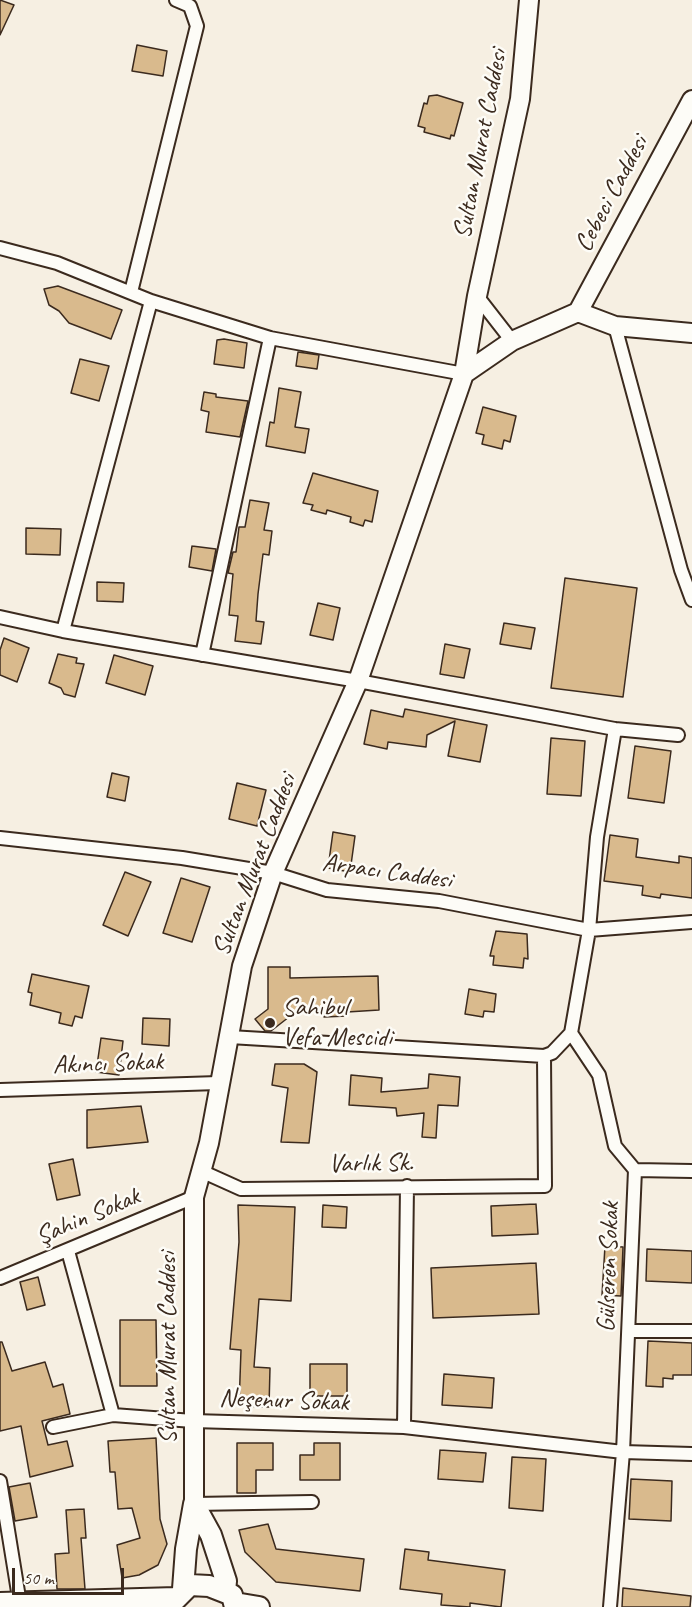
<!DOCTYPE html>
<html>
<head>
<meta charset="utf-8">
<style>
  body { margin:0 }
  #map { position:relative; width:692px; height:1607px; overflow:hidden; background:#f6efe2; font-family:Caveat,sans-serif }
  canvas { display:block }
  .scale { position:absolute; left:12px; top:1568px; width:112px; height:27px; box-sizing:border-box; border:3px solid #3b2a1e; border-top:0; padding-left:8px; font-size:18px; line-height:21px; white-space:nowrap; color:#3b2a1e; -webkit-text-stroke:4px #fdfcf7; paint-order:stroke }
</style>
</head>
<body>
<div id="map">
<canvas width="692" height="1607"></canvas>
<div class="scale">50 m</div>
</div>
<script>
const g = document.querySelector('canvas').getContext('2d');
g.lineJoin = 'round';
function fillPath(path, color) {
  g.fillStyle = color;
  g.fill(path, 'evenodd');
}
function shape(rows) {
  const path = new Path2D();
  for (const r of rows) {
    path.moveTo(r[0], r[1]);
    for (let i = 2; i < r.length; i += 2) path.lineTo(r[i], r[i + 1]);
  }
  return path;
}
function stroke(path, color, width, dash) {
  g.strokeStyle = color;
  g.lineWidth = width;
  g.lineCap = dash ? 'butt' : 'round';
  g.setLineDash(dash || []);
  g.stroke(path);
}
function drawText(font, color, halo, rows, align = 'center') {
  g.font = font + ' Caveat,sans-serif';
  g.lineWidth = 5;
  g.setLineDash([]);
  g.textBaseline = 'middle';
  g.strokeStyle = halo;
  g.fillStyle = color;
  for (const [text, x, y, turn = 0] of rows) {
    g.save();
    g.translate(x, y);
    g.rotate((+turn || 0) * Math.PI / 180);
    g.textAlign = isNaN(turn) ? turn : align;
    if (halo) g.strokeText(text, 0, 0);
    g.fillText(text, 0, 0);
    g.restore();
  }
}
const building = shape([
  [0,0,14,5,0,35,0,0],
  [137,45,167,51,163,76,132,71,137,45],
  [437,95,463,103,454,136,451,135,450,139,424,132,425,128,418,126,424,103,427,104,429,96,437,95],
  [58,286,122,310,111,339,69,323,59,311,49,305,44,289,58,286],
  [224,339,247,343,244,368,214,364,217,340,224,339],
  [298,352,319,355,317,369,296,366,298,352],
  [80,359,109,366,99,401,71,393,80,359],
  [279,388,301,392,295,427,309,429,305,453,266,446,270,422,274,423,279,388],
  [204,392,216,394,216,397,248,401,240,437,206,432,209,412,201,410,204,392],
  [483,407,516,416,510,442,504,440,502,449,482,444,484,435,476,433,483,407],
  [313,473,378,491,372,522,365,520,363,526,350,522,351,517,327,510,326,514,311,510,313,505,303,503,313,473],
  [250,500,269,503,264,530,272,531,269,555,263,554,258,594,256,621,264,622,261,644,235,641,238,616,229,615,233,574,228,573,233,552,236,552,239,527,245,527,250,500],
  [26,528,61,529,60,555,26,554,26,528],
  [192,546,216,549,212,571,189,567,192,546],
  [565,578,637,588,623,697,551,688,565,578],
  [97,582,124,583,123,602,97,601,97,582],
  [318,603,340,608,333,640,310,635,318,603],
  [504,623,535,628,531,649,500,644,504,623],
  [4,638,29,648,17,682,0,675,0,650,4,638],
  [445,644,470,649,464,678,440,674,445,644],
  [58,654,77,658,76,663,84,664,75,697,64,694,61,688,49,683,58,654],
  [114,655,153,666,145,695,106,683,114,655],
  [405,709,487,725,480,762,448,756,455,721,427,735,426,747,388,742,387,749,364,744,371,710,403,717,405,709],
  [551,738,585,741,581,796,547,794,551,738],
  [635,746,671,751,664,803,628,798,635,746],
  [112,773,129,777,125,801,107,797,112,773],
  [237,783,266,790,257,826,229,819,237,783],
  [333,832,355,836,350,872,328,868,333,832],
  [610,835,638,839,636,857,679,863,679,856,692,858,692,898,661,894,660,898,642,895,643,886,604,881,610,835],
  [125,872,151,882,128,936,103,925,125,872],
  [181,878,210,887,192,942,163,933,181,878],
  [496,931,527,934,528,959,524,958,523,968,493,965,494,956,490,956,496,931],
  [268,967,290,967,290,978,378,976,379,1010,347,1012,347,1016,324,1017,324,1010,298,1010,271,1031,265,1031,255,1019,268,1009,268,967],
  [32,974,89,986,82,1018,75,1016,72,1026,59,1023,61,1013,30,1005,32,993,28,992,32,974],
  [469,989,496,994,494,1012,484,1011,483,1017,465,1014,469,989],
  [143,1018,170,1019,169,1046,142,1044,143,1018],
  [101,1038,123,1041,119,1075,96,1072,101,1038],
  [275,1064,304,1064,317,1072,309,1143,281,1142,288,1088,272,1085,275,1064],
  [429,1074,460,1077,458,1106,438,1105,436,1138,422,1137,424,1113,397,1116,396,1108,349,1105,351,1075,382,1078,381,1092,428,1088,429,1074],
  [141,1106,148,1142,87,1148,87,1110,141,1106],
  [73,1159,80,1195,57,1200,49,1164,73,1159],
  [536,1204,538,1234,492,1236,491,1206,536,1204],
  [238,1205,295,1207,291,1301,259,1299,254,1367,270,1368,269,1407,239,1406,241,1350,230,1349,239,1242,238,1205],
  [323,1205,347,1207,346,1228,322,1227,323,1205],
  [605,1246,623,1247,621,1296,602,1295,605,1246],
  [647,1249,692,1251,692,1283,646,1281,647,1249],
  [536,1263,539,1314,433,1318,431,1268,536,1263],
  [38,1277,45,1305,27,1310,20,1282,38,1277],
  [120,1320,156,1320,157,1386,120,1386,120,1320],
  [648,1341,692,1343,692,1375,673,1375,673,1379,663,1378,663,1387,646,1386,648,1341],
  [0,1342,2,1342,12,1371,45,1362,53,1387,63,1384,70,1414,42,1421,48,1445,67,1441,73,1466,30,1477,21,1426,0,1431,0,1342],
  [310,1364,347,1364,347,1396,310,1396,310,1364],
  [444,1374,494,1378,492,1408,442,1405,444,1374],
  [156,1438,160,1519,167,1544,158,1565,139,1575,122,1578,117,1545,140,1538,132,1508,118,1509,115,1472,110,1472,108,1441,156,1438],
  [237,1443,273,1443,273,1470,256,1470,256,1493,237,1493,237,1443],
  [314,1443,340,1443,340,1480,300,1480,300,1455,314,1455,314,1443],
  [440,1450,486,1453,483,1482,438,1479,440,1450],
  [512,1457,546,1459,543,1511,509,1508,512,1457],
  [631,1479,672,1481,671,1521,629,1519,631,1479],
  [30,1483,37,1517,15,1521,9,1487,30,1483],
  [84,1509,86,1538,81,1538,85,1589,57,1589,55,1554,69,1553,66,1510,84,1509],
  [268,1524,276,1549,364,1559,360,1591,276,1582,245,1552,239,1530,268,1524],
  [405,1549,429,1552,428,1560,505,1570,501,1607,470,1603,470,1607,441,1605,442,1594,400,1589,405,1549],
  [623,1588,691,1596,690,1607,622,1607,623,1588]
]);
fillPath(building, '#d9ba8d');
stroke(building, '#3b2a1e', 1.5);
const street = shape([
  [0,248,57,263,151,301],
  [131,292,197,26,190,6,176,0],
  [477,296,512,341],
  [615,326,681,570,692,600],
  [270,338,151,301,63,631,358,681,615,729,678,735],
  [0,617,63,631],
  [202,655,270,338,464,374],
  [0,838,182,858,273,873,327,890,439,901,589,930,692,922],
  [571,1033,599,1075,615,1146,635,1170,623,1452,610,1607],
  [230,1037,544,1056,552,1053,571,1033,589,930,597,837,615,729],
  [0,1090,218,1083],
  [635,1170,692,1171],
  [201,1171,241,1189,545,1186,544,1056],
  [68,1251,113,1415,193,1421,404,1427,623,1452,692,1454],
  [0,1278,194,1197],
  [630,1331,692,1331],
  [53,1427,113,1415],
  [404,1427,407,1186],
  [0,1481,20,1604],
  [194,1504,312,1502]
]);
const secondary = shape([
  [578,312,692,100],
  [578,312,615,326,692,333],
  [464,374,512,341,578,312],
  [194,1504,194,1197,209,1143,242,966,273,873,358,681,464,374,477,296,520,99,529,0]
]);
const primary = shape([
  [194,1504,211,1535,226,1581,225,1591],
  [183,1589,186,1549,194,1504],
  [176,1599,190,1585,209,1586,232,1595,235,1607],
  [0,1603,176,1598],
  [235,1603,259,1607]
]);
stroke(street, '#3b2a1e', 16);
stroke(secondary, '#3b2a1e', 22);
stroke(primary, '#3b2a1e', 24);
stroke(street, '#fdfcf7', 12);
stroke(secondary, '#fdfcf7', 18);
stroke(primary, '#fdfcf7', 20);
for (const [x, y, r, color] of [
  [270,1023,6,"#3b2a1e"]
]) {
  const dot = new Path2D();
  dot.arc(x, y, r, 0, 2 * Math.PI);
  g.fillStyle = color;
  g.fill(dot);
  stroke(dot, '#fdfcf7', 2);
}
drawText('26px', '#3b2a1e', '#fdfcf7', [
  ["Sultan Murat Caddesi",481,144,-79],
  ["Cebeci Caddesi",612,194,-62],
  ["Sultan Murat Caddesi",255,865,-69],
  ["Arpacı Caddesi",387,872,8],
  ["Akıncı Sokak",108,1064,-2],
  ["Varlık Sk.",371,1164,-1],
  ["Şahin Sokak",88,1217,-23],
  ["Gülseren Sokak",609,1267,-88],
  ["Sultan Murat Caddesi",168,1348,-90],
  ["Neşenur Sokak",284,1401,2]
]);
drawText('26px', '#3b2a1e', '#fdfcf7', [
  ["Sahibul",282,1008],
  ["Vefa Mescidi",282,1038]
], 'left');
</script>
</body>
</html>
